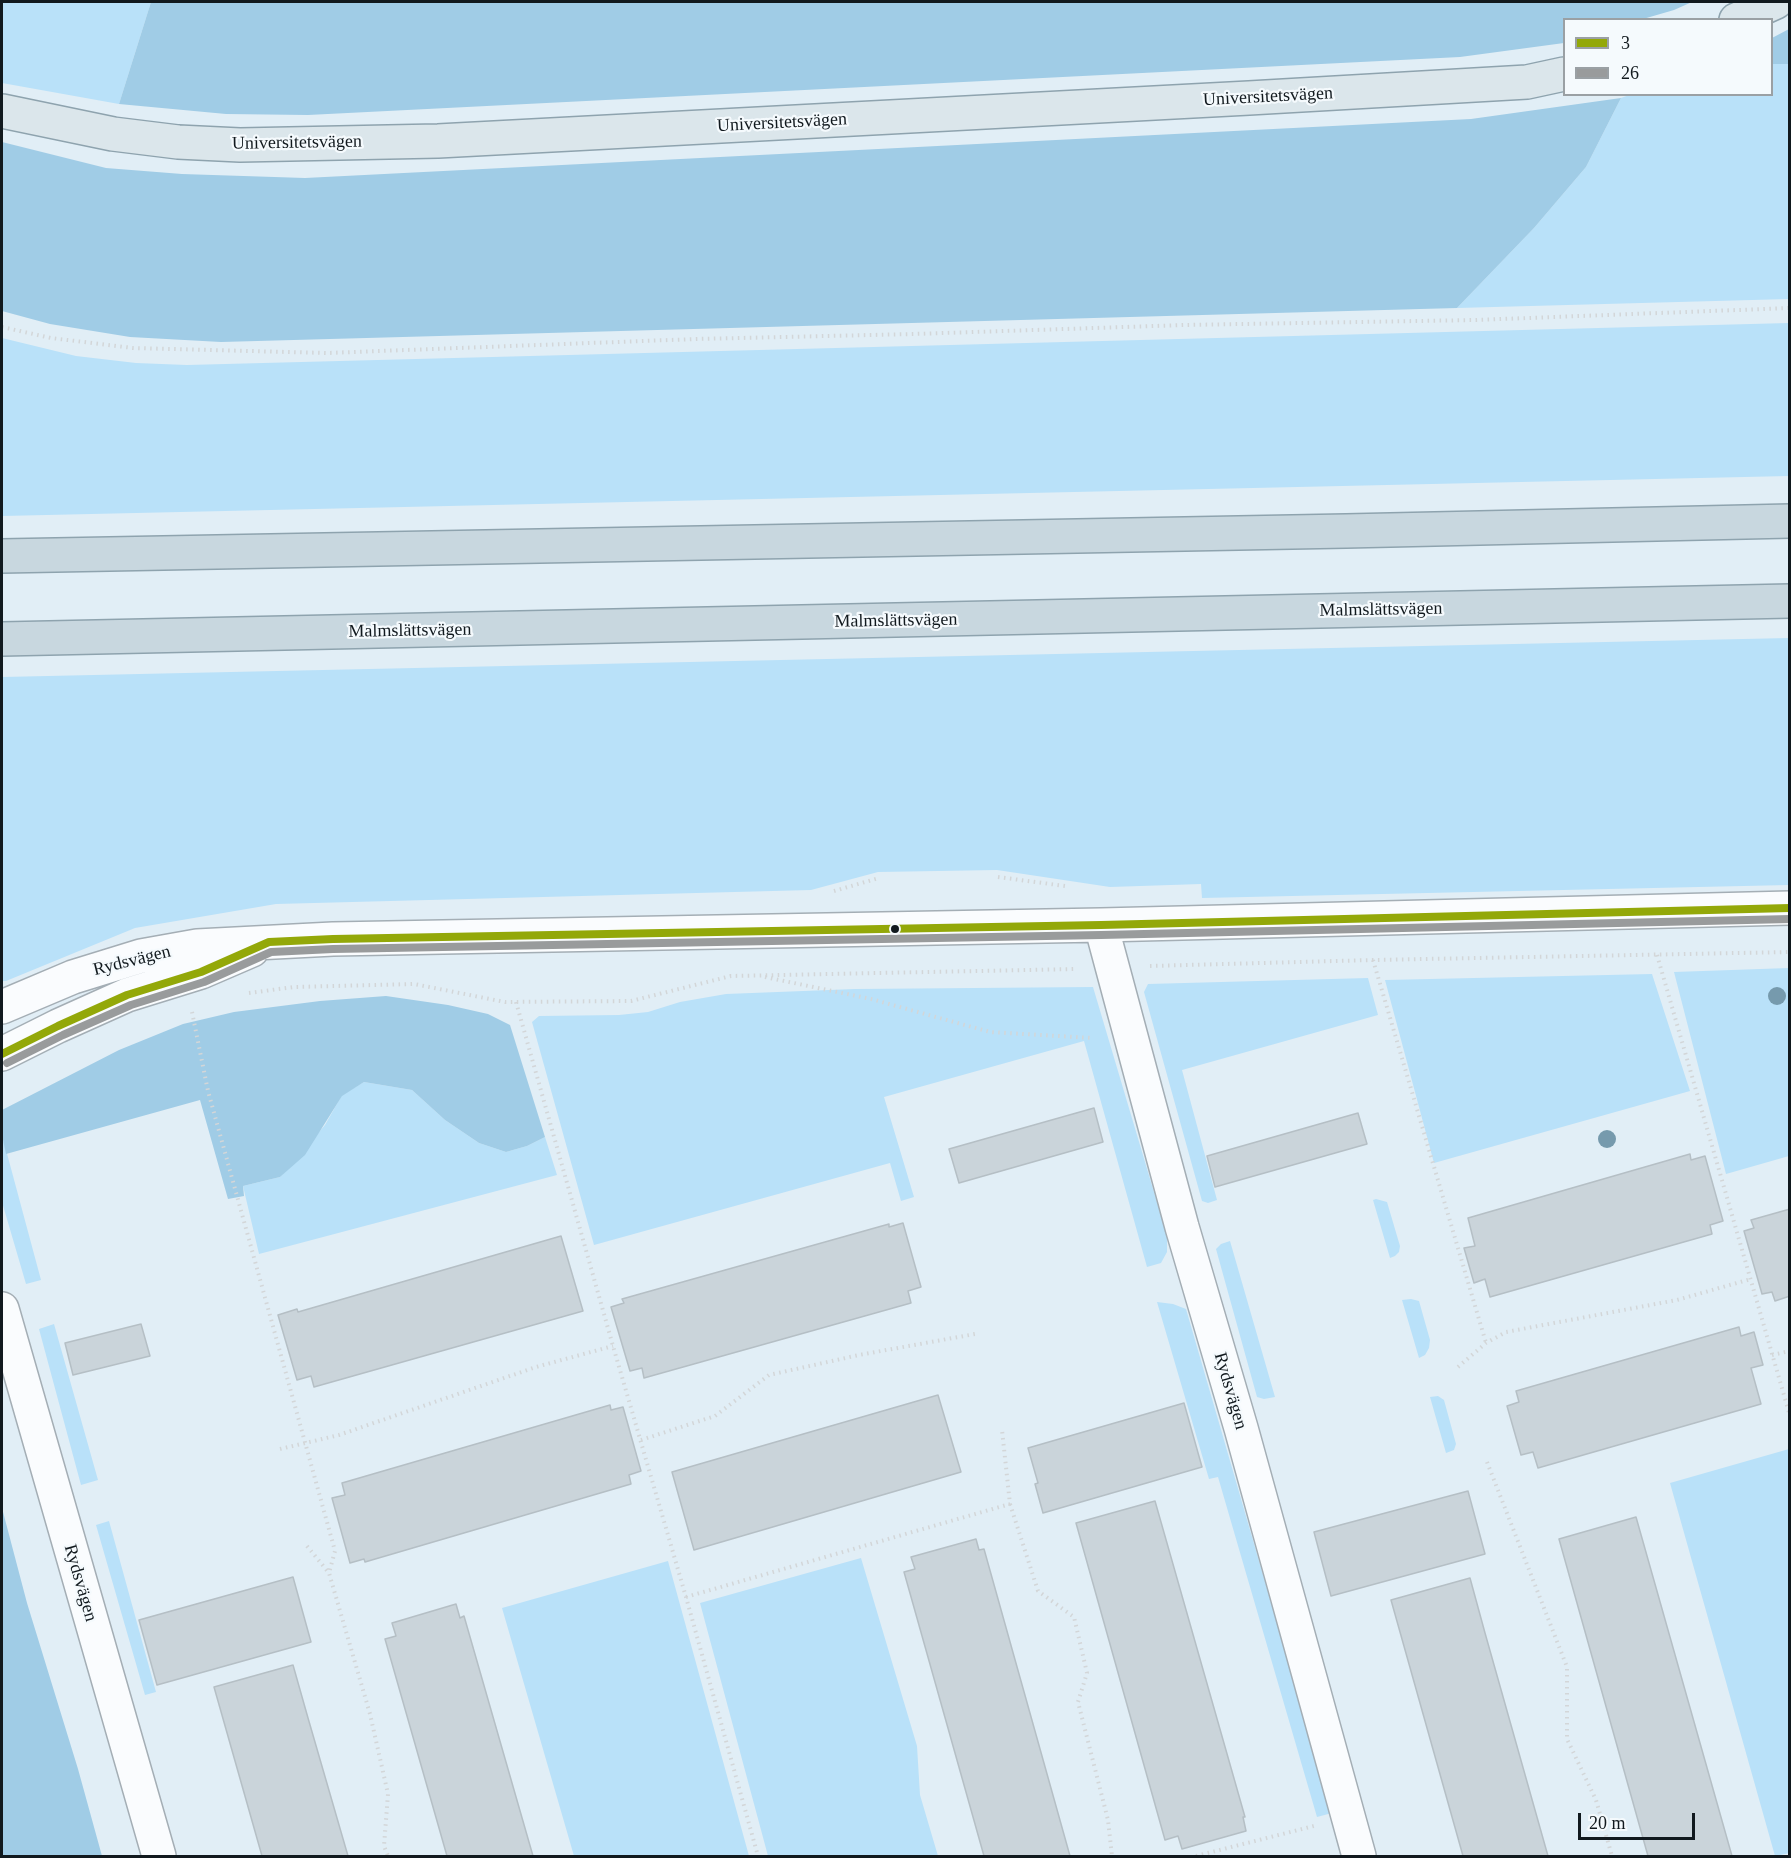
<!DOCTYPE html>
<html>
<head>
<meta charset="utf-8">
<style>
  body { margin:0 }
  #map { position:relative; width:1791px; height:1858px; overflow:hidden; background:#e1eef6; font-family:"Times New Roman",serif }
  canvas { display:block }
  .frame { position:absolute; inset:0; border:3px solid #11191e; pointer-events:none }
  .legend { position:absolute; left:1563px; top:18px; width:210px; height:78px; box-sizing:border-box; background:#f5fafd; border:2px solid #9aa0a4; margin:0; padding:8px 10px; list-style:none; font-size:18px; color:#11191e }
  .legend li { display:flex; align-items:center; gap:12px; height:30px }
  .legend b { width:30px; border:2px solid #9aa0a4 }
  .scale { position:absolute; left:1578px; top:1813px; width:117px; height:27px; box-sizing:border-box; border:3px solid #11191e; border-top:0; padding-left:8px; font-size:18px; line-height:21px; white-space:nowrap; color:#11191e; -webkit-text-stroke:4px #f5fafd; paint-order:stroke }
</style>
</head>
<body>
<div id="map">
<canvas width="1791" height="1858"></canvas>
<div class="frame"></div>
<ul class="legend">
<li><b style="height:8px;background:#93a809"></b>3</li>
<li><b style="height:8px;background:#999b9c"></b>26</li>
</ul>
<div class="scale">20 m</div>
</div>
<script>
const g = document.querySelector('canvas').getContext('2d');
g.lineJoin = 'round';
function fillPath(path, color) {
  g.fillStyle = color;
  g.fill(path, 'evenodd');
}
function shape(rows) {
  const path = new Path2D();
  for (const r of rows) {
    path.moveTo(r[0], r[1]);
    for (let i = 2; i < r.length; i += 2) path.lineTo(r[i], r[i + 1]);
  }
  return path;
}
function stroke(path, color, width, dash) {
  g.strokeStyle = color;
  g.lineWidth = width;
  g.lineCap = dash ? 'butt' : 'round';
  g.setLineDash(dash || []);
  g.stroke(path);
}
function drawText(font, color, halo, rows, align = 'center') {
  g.font = font + ' "Times New Roman",serif';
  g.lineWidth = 4.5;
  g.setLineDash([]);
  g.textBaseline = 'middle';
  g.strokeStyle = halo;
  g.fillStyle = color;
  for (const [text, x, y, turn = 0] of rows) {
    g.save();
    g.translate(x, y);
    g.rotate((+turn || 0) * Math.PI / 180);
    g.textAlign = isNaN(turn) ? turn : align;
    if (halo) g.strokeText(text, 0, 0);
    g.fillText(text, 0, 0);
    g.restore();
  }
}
fillPath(shape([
  [2,2,151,2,119,104,2,83],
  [1772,64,1789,64,1789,299,1457,308,1534,228,1586,167,1621,98,1632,94,1772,94],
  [1789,323,1789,476,2,516,2,338,76,356,136,363,187,365],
  [1789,638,1789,885,1202,898,1201,884,1110,887,997,870,878,872,811,890,276,904,135,928,6,981,2,981,2,677],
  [1789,968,1789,1156,1726,1174,1674,972],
  [1652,974,1690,1091,1434,1163,1385,980],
  [1368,978,1378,1015,1182,1070,1217,1200,1208,1203,1202,1201,1144,992,1148,984],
  [1093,987,1167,1236,1167,1252,1161,1263,1147,1267,1084,1041,884,1097,914,1197,901,1201,890,1163,594,1245,532,1022,539,1016,619,1015,648,1012,680,1002,726,994,855,989],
  [364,1082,412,1090,445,1120,479,1143,506,1152,527,1146,545,1137,557,1175,259,1254,243,1186,280,1177,325,1125,342,1095],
  [2,1135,41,1280,26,1284,2,1202],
  [1376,1199,1387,1202,1400,1246,1399,1252,1395,1256,1390,1258,1373,1200],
  [1230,1241,1275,1397,1264,1399,1257,1397,1216,1249,1221,1244],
  [1411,1299,1419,1301,1430,1340,1429,1348,1425,1355,1419,1358,1402,1300],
  [1157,1302,1173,1304,1186,1309,1332,1813,1317,1817,1218,1477,1209,1479],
  [54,1324,98,1480,81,1485,39,1329],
  [1438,1396,1444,1400,1456,1444,1454,1450,1446,1453,1430,1397],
  [1789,1449,1790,1853,1775,1856,1670,1483],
  [109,1521,156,1692,145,1695,96,1525],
  [861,1558,917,1746,920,1795,938,1856,768,1856,700,1603],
  [668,1561,749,1856,574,1856,502,1608]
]), '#b9e1f9');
fillPath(shape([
  [151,2,1692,2,1674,10,1643,19,1564,20,1564,43,1460,57,308,115,226,114,119,104],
  [1789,29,1789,64,1772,64,1772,38],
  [1621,98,1586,167,1534,228,1457,308,221,342,130,337,50,324,2,311,2,142,106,168,182,174,305,178,1471,119],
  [386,996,448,1005,488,1014,510,1025,545,1137,527,1146,506,1152,479,1143,445,1120,412,1090,364,1082,342,1096,305,1155,280,1177,243,1186,244,1196,228,1199,200,1100,6,1154,2,1135,2,1110,119,1050,183,1024,234,1012,320,1001],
  [2,1508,27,1603,78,1769,102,1856,2,1856]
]), '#a0cce6');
const building = shape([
  [1094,1108,1103,1142,959,1183,949,1149,1094,1108],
  [1358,1113,1367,1144,1215,1187,1207,1156,1358,1113],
  [1690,1154,1691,1160,1705,1156,1723,1221,1710,1225,1712,1234,1490,1297,1485,1279,1474,1283,1464,1248,1475,1246,1468,1218,1690,1154],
  [1790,1209,1790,1296,1775,1301,1772,1292,1762,1294,1744,1231,1754,1228,1751,1220,1790,1209],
  [903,1223,921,1287,908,1291,911,1303,644,1378,642,1368,630,1371,611,1307,624,1303,622,1299,889,1224,889,1227,903,1223],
  [561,1236,583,1311,314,1387,311,1376,297,1380,278,1315,297,1309,298,1312,561,1236],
  [141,1324,150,1356,73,1375,65,1343,141,1324],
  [1739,1327,1741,1336,1754,1332,1763,1365,1751,1368,1761,1404,1538,1468,1533,1452,1521,1455,1507,1406,1519,1402,1516,1391,1739,1327],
  [938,1395,961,1472,694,1550,672,1472,938,1395],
  [1184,1403,1202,1467,1043,1513,1035,1484,1038,1483,1028,1448,1184,1403],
  [610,1405,611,1410,623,1407,641,1471,629,1475,631,1484,365,1562,364,1559,350,1563,332,1498,345,1495,342,1483,610,1405],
  [1468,1491,1485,1554,1331,1596,1314,1532,1468,1491],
  [1155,1501,1245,1817,1243,1817,1246,1831,1182,1849,1178,1836,1165,1840,1076,1523,1155,1501],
  [1636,1517,1732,1856,1648,1856,1559,1539,1636,1517],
  [976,1539,979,1550,984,1549,1070,1856,984,1856,904,1572,915,1569,911,1557,976,1539],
  [293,1577,311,1642,157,1685,139,1620,293,1577],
  [1470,1578,1485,1633,1548,1856,1463,1856,1391,1600,1470,1578],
  [456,1604,460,1618,464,1616,533,1856,447,1856,385,1639,396,1636,392,1623,456,1604],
  [293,1665,308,1718,348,1856,262,1856,214,1687,293,1665]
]);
fillPath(building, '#cad4da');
stroke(building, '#b5bfc5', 1.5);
const minor = shape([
  [1101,925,1182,1227,1241,1428,1359,1856],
  [2,1007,73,977,141,956,197,946,333,939,1101,925,1790,908],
  [2,1054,58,1026,127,995,201,972,252,950],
  [2,1309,159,1856]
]);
const major = shape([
  [1736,20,1776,2],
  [2,111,113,134,178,142,240,145,438,141,1249,98,1527,82,1564,74]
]);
const highway = shape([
  [2,556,1346,531,1790,521],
  [2,639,1790,601]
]);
stroke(minor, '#a4aeb5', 36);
stroke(major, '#8ea3ae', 36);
stroke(highway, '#8ea3ae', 36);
stroke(shape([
  [2,327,51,338,133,348,327,353,696,339,914,334,1184,325,1476,320,1790,308],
  [998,877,1065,886],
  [834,891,879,878],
  [1657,955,1790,1416],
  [1373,960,1486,1343],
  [1150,966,1373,960,1790,952],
  [765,977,871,999,990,1032,1092,1038],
  [249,993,294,987,414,984,505,1002,631,1001,731,976,1076,969],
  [516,1002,613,1346,686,1597,758,1856],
  [192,1012,208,1091,335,1551,329,1573],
  [1772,1355,1790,1351],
  [1458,1367,1486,1343,1506,1332,1677,1300,1751,1279],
  [641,1440,715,1416,769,1375,859,1355,975,1334],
  [280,1449,339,1435,536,1367,613,1346],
  [1487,1462,1567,1667,1567,1739,1596,1800,1612,1856],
  [1010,1504,1038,1591,1074,1617,1087,1673,1078,1702,1108,1820,1112,1856],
  [307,1546,329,1573,370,1714,388,1794,384,1846,388,1856],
  [686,1597,1010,1504,1002,1430],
  [1196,1856,1314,1826]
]), '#d3d6d8', 4, [1.5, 4.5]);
stroke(minor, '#fafcfe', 33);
stroke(major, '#dbe6eb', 33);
stroke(highway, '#c8d7df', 33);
stroke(shape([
  [2,1054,58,1026,127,995,201,972,269,942,333,939,1101,925,1790,908]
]), '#93a809', 8);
stroke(shape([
  [7,1063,63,1035,131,1005,204,982,271,952,333,949,1101,935,1790,919]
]), '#999b9c', 8);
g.fillStyle = '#769aad';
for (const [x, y] of [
  [1777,996],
  [1607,1139]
]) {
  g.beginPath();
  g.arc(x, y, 9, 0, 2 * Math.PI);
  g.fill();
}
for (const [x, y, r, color] of [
  [895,929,5,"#11191e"]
]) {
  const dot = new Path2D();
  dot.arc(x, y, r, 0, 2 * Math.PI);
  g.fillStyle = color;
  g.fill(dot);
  stroke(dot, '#f5fafd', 2);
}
drawText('18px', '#11191e', '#f5fafd', [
  ["Universitetsvägen",1268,97,-3],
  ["Universitetsvägen",782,123,-3],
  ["Universitetsvägen",297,143,-1],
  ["Malmslättsvägen",1381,610,-1],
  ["Malmslättsvägen",896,621,-1],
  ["Malmslättsvägen",410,631,-1],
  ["Rydsvägen",132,961,-14],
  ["Rydsvägen",1230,1391,74],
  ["Rydsvägen",80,1583,74]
]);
</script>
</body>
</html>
